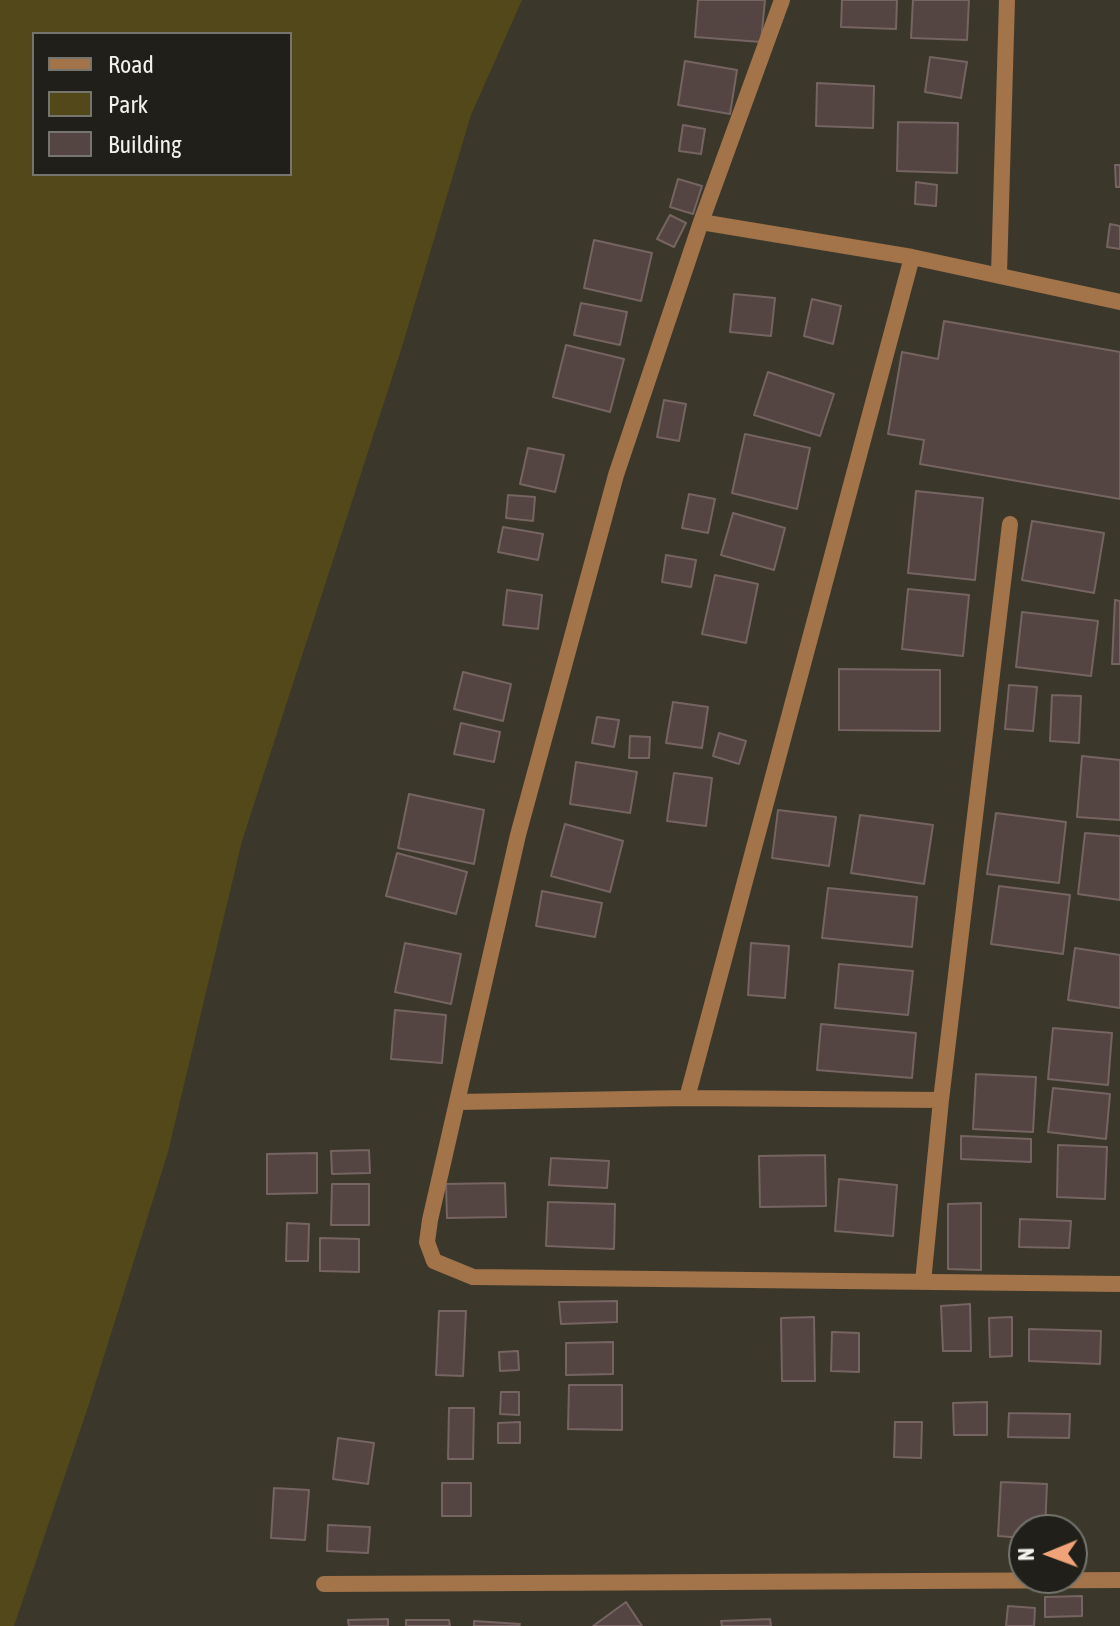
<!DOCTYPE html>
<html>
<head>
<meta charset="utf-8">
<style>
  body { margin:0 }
  #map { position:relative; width:1120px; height:1626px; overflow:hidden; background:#3b382b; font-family:"Asap Condensed",sans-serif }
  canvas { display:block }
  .legend { position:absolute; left:32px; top:32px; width:260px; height:144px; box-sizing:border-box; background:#201f19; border:2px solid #75746d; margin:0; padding:10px 14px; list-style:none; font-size:24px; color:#f4f3eb }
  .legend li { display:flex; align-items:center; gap:16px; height:40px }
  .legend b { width:40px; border:2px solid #75746d }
  .north { position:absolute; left:1008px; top:1514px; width:80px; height:80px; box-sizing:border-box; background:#201f19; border:2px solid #75746d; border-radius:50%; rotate:269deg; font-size:22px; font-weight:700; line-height:32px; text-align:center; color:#f4f3eb }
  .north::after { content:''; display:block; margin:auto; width:28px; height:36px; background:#f0a378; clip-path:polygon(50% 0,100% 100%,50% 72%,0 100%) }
</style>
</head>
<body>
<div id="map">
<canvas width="1120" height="1626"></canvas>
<ul class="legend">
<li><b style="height:10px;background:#a3734a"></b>Road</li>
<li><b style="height:22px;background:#524819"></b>Park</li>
<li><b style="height:22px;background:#544542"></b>Building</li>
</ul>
<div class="north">N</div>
</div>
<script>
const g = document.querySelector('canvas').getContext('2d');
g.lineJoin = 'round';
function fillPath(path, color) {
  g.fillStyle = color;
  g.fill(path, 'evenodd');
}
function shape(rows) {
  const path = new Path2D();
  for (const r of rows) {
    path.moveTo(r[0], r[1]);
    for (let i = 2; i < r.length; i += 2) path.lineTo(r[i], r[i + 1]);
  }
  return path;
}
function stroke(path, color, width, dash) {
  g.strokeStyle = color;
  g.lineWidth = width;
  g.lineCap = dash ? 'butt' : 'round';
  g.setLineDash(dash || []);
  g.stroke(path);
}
fillPath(shape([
  [0,0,522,0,471,115,401,350,242,841,168,1152,88,1407,14,1626,0,1626],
  [34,34,290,34,290,174,34,174]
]), '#524819');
const building = shape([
  [698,0,765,0,761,42,695,37,698,0],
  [842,0,897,0,896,29,841,27,842,0],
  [913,0,969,0,967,40,911,38,913,0],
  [930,57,967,62,961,98,925,92,930,57],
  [685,61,737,70,730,114,678,105,685,61],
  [817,83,874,86,873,128,816,126,817,83],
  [898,122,958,123,957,173,897,171,898,122],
  [683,125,705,129,701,154,679,151,683,125],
  [1115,165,1120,165,1120,187,1116,187,1115,165],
  [678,179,702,186,693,214,670,207,678,179],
  [916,182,937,185,936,206,915,204,916,182],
  [670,215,686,223,674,247,657,239,670,215],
  [1110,224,1120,226,1120,249,1107,247,1110,224],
  [594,240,652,253,641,301,584,288,594,240],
  [734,294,775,298,771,336,730,332,734,294],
  [812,299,841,306,833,344,804,336,812,299],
  [581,303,627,312,620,345,574,335,581,303],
  [944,321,1120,352,1120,499,920,464,924,440,888,434,902,352,938,359,944,321],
  [566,345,624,359,610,412,553,397,566,345],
  [768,372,834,394,820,436,754,415,768,372],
  [664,400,686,404,679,441,657,437,664,400],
  [745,434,810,448,797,509,732,493,745,434],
  [528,448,564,455,555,492,520,484,528,448],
  [916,491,983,498,975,580,908,573,916,491],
  [689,494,715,499,708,533,682,528,689,494],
  [508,495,535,497,533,521,506,518,508,495],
  [733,513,785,528,774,570,721,555,733,513],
  [1032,521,1104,533,1094,593,1022,580,1032,521],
  [503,527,543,534,538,560,498,552,503,527],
  [666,555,696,560,691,587,662,582,666,555],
  [715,575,758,584,746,643,702,634,715,575],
  [908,589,969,595,963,656,902,649,908,589],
  [507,590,542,595,538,629,503,625,507,590],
  [1115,600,1120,601,1120,664,1112,664,1115,600],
  [1022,612,1098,621,1091,676,1016,667,1022,612],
  [839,669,940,670,940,731,839,730,839,669],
  [463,672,511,684,503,721,454,709,463,672],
  [1009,685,1037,687,1033,731,1005,729,1009,685],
  [1052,695,1081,696,1079,743,1050,741,1052,695],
  [673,702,708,707,702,748,666,743,673,702],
  [597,717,619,720,614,747,592,743,597,717],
  [461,723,500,732,494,762,454,754,461,723],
  [719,733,746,741,739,764,713,756,719,733],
  [630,736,650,737,649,758,629,758,630,736],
  [1082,756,1120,760,1120,820,1077,817,1082,756],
  [576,762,637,772,630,813,570,804,576,762],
  [674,773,712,778,706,826,667,821,674,773],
  [409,794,484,810,474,864,398,848,409,794],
  [778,810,836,817,829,866,772,858,778,810],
  [996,813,1066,822,1059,883,987,874,996,813],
  [860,815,933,825,924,884,851,873,860,815],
  [565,824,623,841,610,892,551,876,565,824],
  [1085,833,1120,836,1120,900,1078,894,1085,833],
  [397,853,467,872,456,914,386,896,397,853],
  [999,886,1070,895,1063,954,991,944,999,886],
  [828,888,917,897,912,947,822,938,828,888],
  [542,891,602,903,595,937,536,926,542,891],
  [405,943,461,954,451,1004,395,992,405,943],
  [751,943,789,946,785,998,748,995,751,943],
  [1075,948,1120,955,1120,1008,1068,1000,1075,948],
  [839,964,913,971,908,1015,835,1008,839,964],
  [395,1010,446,1015,442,1063,391,1059,395,1010],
  [821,1024,916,1033,912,1078,817,1070,821,1024],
  [1053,1028,1112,1033,1108,1085,1048,1079,1053,1028],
  [976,1074,1036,1077,1033,1132,973,1129,976,1074],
  [1053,1088,1110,1094,1106,1139,1048,1132,1053,1088],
  [961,1136,1031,1139,1031,1162,961,1159,961,1136],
  [1058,1145,1107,1147,1105,1199,1057,1197,1058,1145],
  [369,1150,370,1173,332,1174,331,1151,369,1150],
  [317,1153,317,1193,267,1194,267,1154,317,1153],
  [825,1155,826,1206,760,1207,759,1156,825,1155],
  [551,1158,609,1161,607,1188,549,1185,551,1158],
  [839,1179,897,1185,893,1236,835,1231,839,1179],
  [505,1183,506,1217,447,1218,446,1184,505,1183],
  [332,1184,369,1184,369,1225,331,1225,332,1184],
  [548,1202,615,1204,614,1249,546,1246,548,1202],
  [981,1203,981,1270,948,1269,948,1204,981,1203],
  [1020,1219,1071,1221,1069,1248,1019,1247,1020,1219],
  [287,1223,309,1224,308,1261,286,1261,287,1223],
  [320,1238,359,1239,359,1272,320,1271,320,1238],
  [617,1301,617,1322,561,1324,559,1302,617,1301],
  [970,1304,971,1351,943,1351,941,1306,970,1304],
  [439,1311,466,1311,463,1376,436,1375,439,1311],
  [814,1317,815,1381,782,1381,781,1318,814,1317],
  [1012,1317,1012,1356,990,1357,989,1318,1012,1317],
  [1029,1329,1101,1331,1100,1364,1029,1361,1029,1329],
  [832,1332,859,1333,859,1372,831,1371,832,1332],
  [613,1342,613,1374,566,1375,566,1343,613,1342],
  [518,1351,519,1370,500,1371,499,1352,518,1351],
  [569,1385,622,1385,622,1430,568,1429,569,1385],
  [501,1392,519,1392,519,1415,500,1414,501,1392],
  [987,1402,987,1435,954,1435,953,1403,987,1402],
  [449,1408,474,1408,473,1459,448,1459,449,1408],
  [1009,1413,1070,1414,1069,1438,1008,1437,1009,1413],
  [520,1422,520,1443,498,1443,498,1423,520,1422],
  [895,1422,922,1422,921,1458,894,1457,895,1422],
  [338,1438,374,1443,368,1484,333,1479,338,1438],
  [1001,1482,1047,1484,1045,1530,1024,1530,1024,1538,998,1536,1001,1482],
  [442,1483,471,1483,471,1516,442,1516,442,1483],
  [274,1488,309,1490,305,1540,271,1538,274,1488],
  [328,1525,370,1527,368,1553,327,1551,328,1525],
  [1082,1596,1082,1616,1045,1617,1045,1597,1082,1596],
  [626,1602,642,1626,593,1626,626,1602],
  [1008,1606,1035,1608,1034,1626,1006,1626,1008,1606],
  [388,1619,388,1626,349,1626,348,1620,388,1619],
  [770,1619,771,1626,722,1626,721,1621,770,1619],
  [406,1620,449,1620,450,1626,406,1626,406,1620],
  [474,1621,520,1624,519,1626,474,1626,474,1621]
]);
fillPath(building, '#544542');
stroke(building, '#756462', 2);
stroke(shape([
  [782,0,701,222,616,475,518,835,430,1220,427,1242,434,1261,473,1277,1120,1284],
  [701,222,912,257,1120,302],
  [999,274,1007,0],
  [687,1098,912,257],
  [458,1102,687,1098,941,1100],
  [923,1282,941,1100,1010,524],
  [324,1584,1120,1580]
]), '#a3734a', 16);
</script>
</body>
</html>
